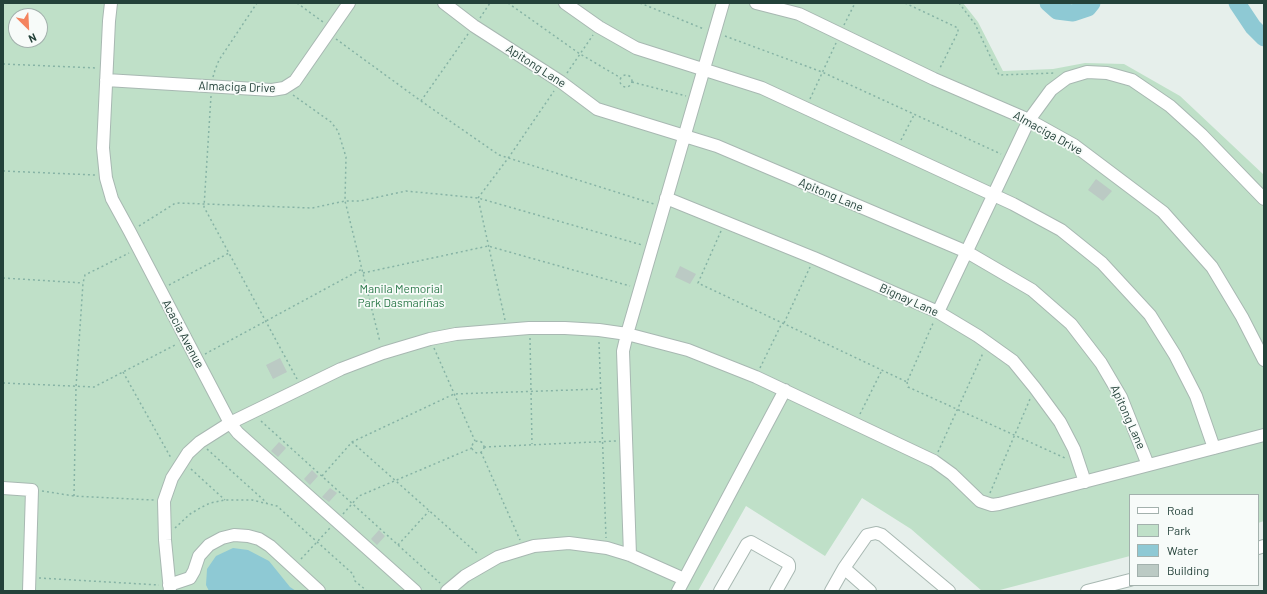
<!DOCTYPE html>
<html>
<head>
<meta charset="utf-8">
<style>
  body { margin:0 }
  #map { position:relative; width:1267px; height:594px; overflow:hidden; background:#e6efeb; font-family:Barlow,sans-serif }
  canvas { display:block }
  .frame { position:absolute; inset:0; border:4px solid #24423a; pointer-events:none }
  .legend { position:absolute; left:1129px; top:494px; width:130px; height:92px; box-sizing:border-box; background:#f7fbf9; border:1px solid #a3b1ad; margin:0; padding:5px 7px; list-style:none; font-size:12px; color:#24423a }
  .legend li { display:flex; align-items:center; gap:8px; height:20px }
  .legend b { width:20px; border:1px solid #a3b1ad }
  .north { position:absolute; left:8px; top:8px; width:40px; height:40px; box-sizing:border-box; background:#f7fbf9; border:1px solid #a3b1ad; border-radius:50%; rotate:156deg; font-size:11px; font-weight:700; line-height:16px; text-align:center; color:#24423a }
  .north::after { content:''; display:block; margin:auto; width:14px; height:18px; background:#f4845f; clip-path:polygon(50% 0,100% 100%,50% 72%,0 100%) }
</style>
</head>
<body>
<div id="map">
<canvas width="1267" height="594"></canvas>
<div class="frame"></div>
<ul class="legend">
<li><b style="height:5px;background:#fff"></b>Road</li>
<li><b style="height:11px;background:#bfe0c8"></b>Park</li>
<li><b style="height:11px;background:#8ec9d4"></b>Water</li>
<li><b style="height:11px;background:#bbcac4"></b>Building</li>
</ul>
<div class="north">N</div>
</div>
<script>
const g = document.querySelector('canvas').getContext('2d');
g.lineJoin = 'round';
function fillPath(path, color) {
  g.fillStyle = color;
  g.fill(path, 'evenodd');
}
function shape(rows) {
  const path = new Path2D();
  for (const r of rows) {
    if (r.length === 3) {
      path.moveTo(r[0] + r[2], r[1]);
      path.arc(r[0], r[1], r[2], 0, 2 * Math.PI);
      continue;
    }
    path.moveTo(r[0], r[1]);
    for (let i = 2; i < r.length; i += 2) path.lineTo(r[i], r[i + 1]);
  }
  return path;
}
function stroke(path, color, width, dash) {
  g.strokeStyle = color;
  g.lineWidth = width;
  g.lineCap = dash ? 'butt' : 'round';
  g.setLineDash(dash || []);
  g.stroke(path);
}
function drawText(font, color, halo, rows, align = 'center') {
  g.font = font + ' Barlow,sans-serif';
  g.lineWidth = 3.5;
  g.setLineDash([]);
  g.textBaseline = 'middle';
  g.strokeStyle = halo;
  g.fillStyle = color;
  for (const [text, x, y, turn = 0] of rows) {
    g.save();
    g.translate(x, y);
    g.rotate((+turn || 0) * Math.PI / 180);
    g.textAlign = isNaN(turn) ? turn : align;
    if (halo) g.strokeText(text, 0, 0);
    g.fillText(text, 0, 0);
    g.restore();
  }
}
fillPath(shape([
  [3,3,963,3,978,22,1003,71,1053,69,1085,63,1124,64,1180,96,1264,175,1264,521,1258,523,1258,495,1130,495,1130,556,996,591,982,591,911,529,862,498,825,556,746,506,698,591,3,591],
  [16,16,40,16,40,40,16,40]
]), '#bfe0c8');
fillPath(shape([
  [233,548,248,550,269,561,290,587,296,591,209,591,206,585,207,569,216,556]
]), '#8ec9d4');
stroke(shape([
  [1048,3,1057,11,1073,13,1088,8,1092,3],
  [1237,3,1253,27,1264,38]
]), '#8ec9d4', 17);
fillPath(shape([
  [1096,179,1112,191,1103,201,1088,190],
  [680,266,696,274,690,284,675,277],
  [280,358,287,372,273,379,266,365],
  [279,442,286,448,278,457,271,451],
  [312,470,318,476,310,485,304,479],
  [330,488,337,493,329,502,322,497],
  [379,530,385,536,377,545,371,539]
]), '#bbcac4');
const minor = shape([
  [111,3,109,21,103,148,106,178,112,199,130,232,230,423,238,433,415,591],
  [444,3,474,26,561,82,597,109,717,146,967,252,1032,290,1071,324,1101,363,1121,397,1148,465],
  [565,3,599,27,636,48,762,88,1013,204,1061,230,1102,263,1150,315,1175,355,1196,396,1214,448],
  [756,3,799,14,934,79,1029,120,1074,145,1163,212,1212,267,1242,317,1264,360],
  [106,80,272,90,284,88,295,81,349,3],
  [666,198,814,258,938,312,978,336,1013,361,1035,388,1060,422,1074,449,1085,482],
  [938,312,1029,120,1051,90,1067,78,1087,72,1107,73,1132,80,1170,106,1202,135,1264,199],
  [3,488,32,490,29,591],
  [1258,548,1264,546],
  [630,555,623,351,627,334,723,3],
  [844,568,870,591],
  [169,585,190,578,194,571,199,556,209,545,222,538,234,535,248,536,259,539,270,546,319,591],
  [170,591,165,540,164,501,172,478,188,453,200,442,230,423,341,369,383,353,430,339,456,334,529,328,565,328,599,330,627,334,688,350,756,377,934,461,952,474,980,501,992,505,999,504,1264,435],
  [447,591,465,576,498,557,534,546,569,543,607,548,630,555,684,579],
  [678,591,785,390],
  [720,591,747,544,751,542,788,563,789,565,789,568,776,591],
  [831,591,844,568,867,535,876,533,882,535,949,591],
  [1087,591,1130,580]
]);
stroke(minor, '#a8b8b2', 14);
stroke(shape([
  [297,3,323,22],
  [508,3,580,54,621,78],
  [640,3,704,29],
  [905,3,958,28,958,32,939,70],
  [959,3,975,24,999,75,1055,73],
  [480,18,490,3],
  [844,25,855,3],
  [725,36,822,72,1001,154],
  [336,39,421,101,499,155,654,204],
  [3,64,97,68],
  [567,73,593,35],
  [626,81,6],
  [213,77,215,70,219,60,257,3],
  [632,82,686,96],
  [293,95,331,122,338,131,346,157,345,201,380,342],
  [211,96,204,207,297,379],
  [810,99,836,43],
  [421,101,468,34],
  [901,140,914,115],
  [3,171,95,175],
  [139,226,174,204,179,203,312,208,345,201,360,201,406,191,478,198,642,245],
  [721,231,698,283,907,382,934,321],
  [363,273,488,246,630,286],
  [3,278,83,283],
  [169,285,229,253],
  [505,320,478,198,509,157,554,91],
  [784,323,810,267],
  [530,338,532,444],
  [599,342,606,538],
  [434,348,475,441],
  [205,354,362,269],
  [760,368,782,323],
  [123,372,171,458,172,459],
  [907,382,908,387,1065,458],
  [3,383,94,387,177,344],
  [860,414,882,370],
  [261,421,440,583],
  [478,447,6],
  [352,442,479,555],
  [484,447,616,441],
  [207,449,267,503],
  [481,452,520,540],
  [938,452,983,353],
  [191,469,225,500],
  [322,476,352,442,454,394,601,389],
  [42,491,74,496,154,500],
  [990,493,1030,399],
  [74,496,76,387,83,283,85,275,129,253],
  [343,514,359,496,472,448],
  [175,528,190,514,202,507,210,503,225,500,252,500,277,506,353,574,355,581,367,591],
  [398,545,429,511],
  [301,559,330,528],
  [39,578,159,585]
]), '#86b3a5', 1.5, [2, 3]);
stroke(minor, '#fff', 12);
drawText('12px', '#24423a', '#f7fbf9', [
  ["Apitong Lane",536,66,33],
  ["Almaciga Drive",237,87,2],
  ["Almaciga Drive",1048,133,29],
  ["Apitong Lane",831,195,23],
  ["Bignay Lane",909,300,24],
  ["Acacia Avenue",183,334,62],
  ["Apitong Lane",1128,417,66]
]);
drawText('12px', '#2d7a4b', '#f7fbf9', [
  ["Manila Memorial",401,289],
  ["Park Dasmariñas",401,303]
]);
</script>
</body>
</html>
